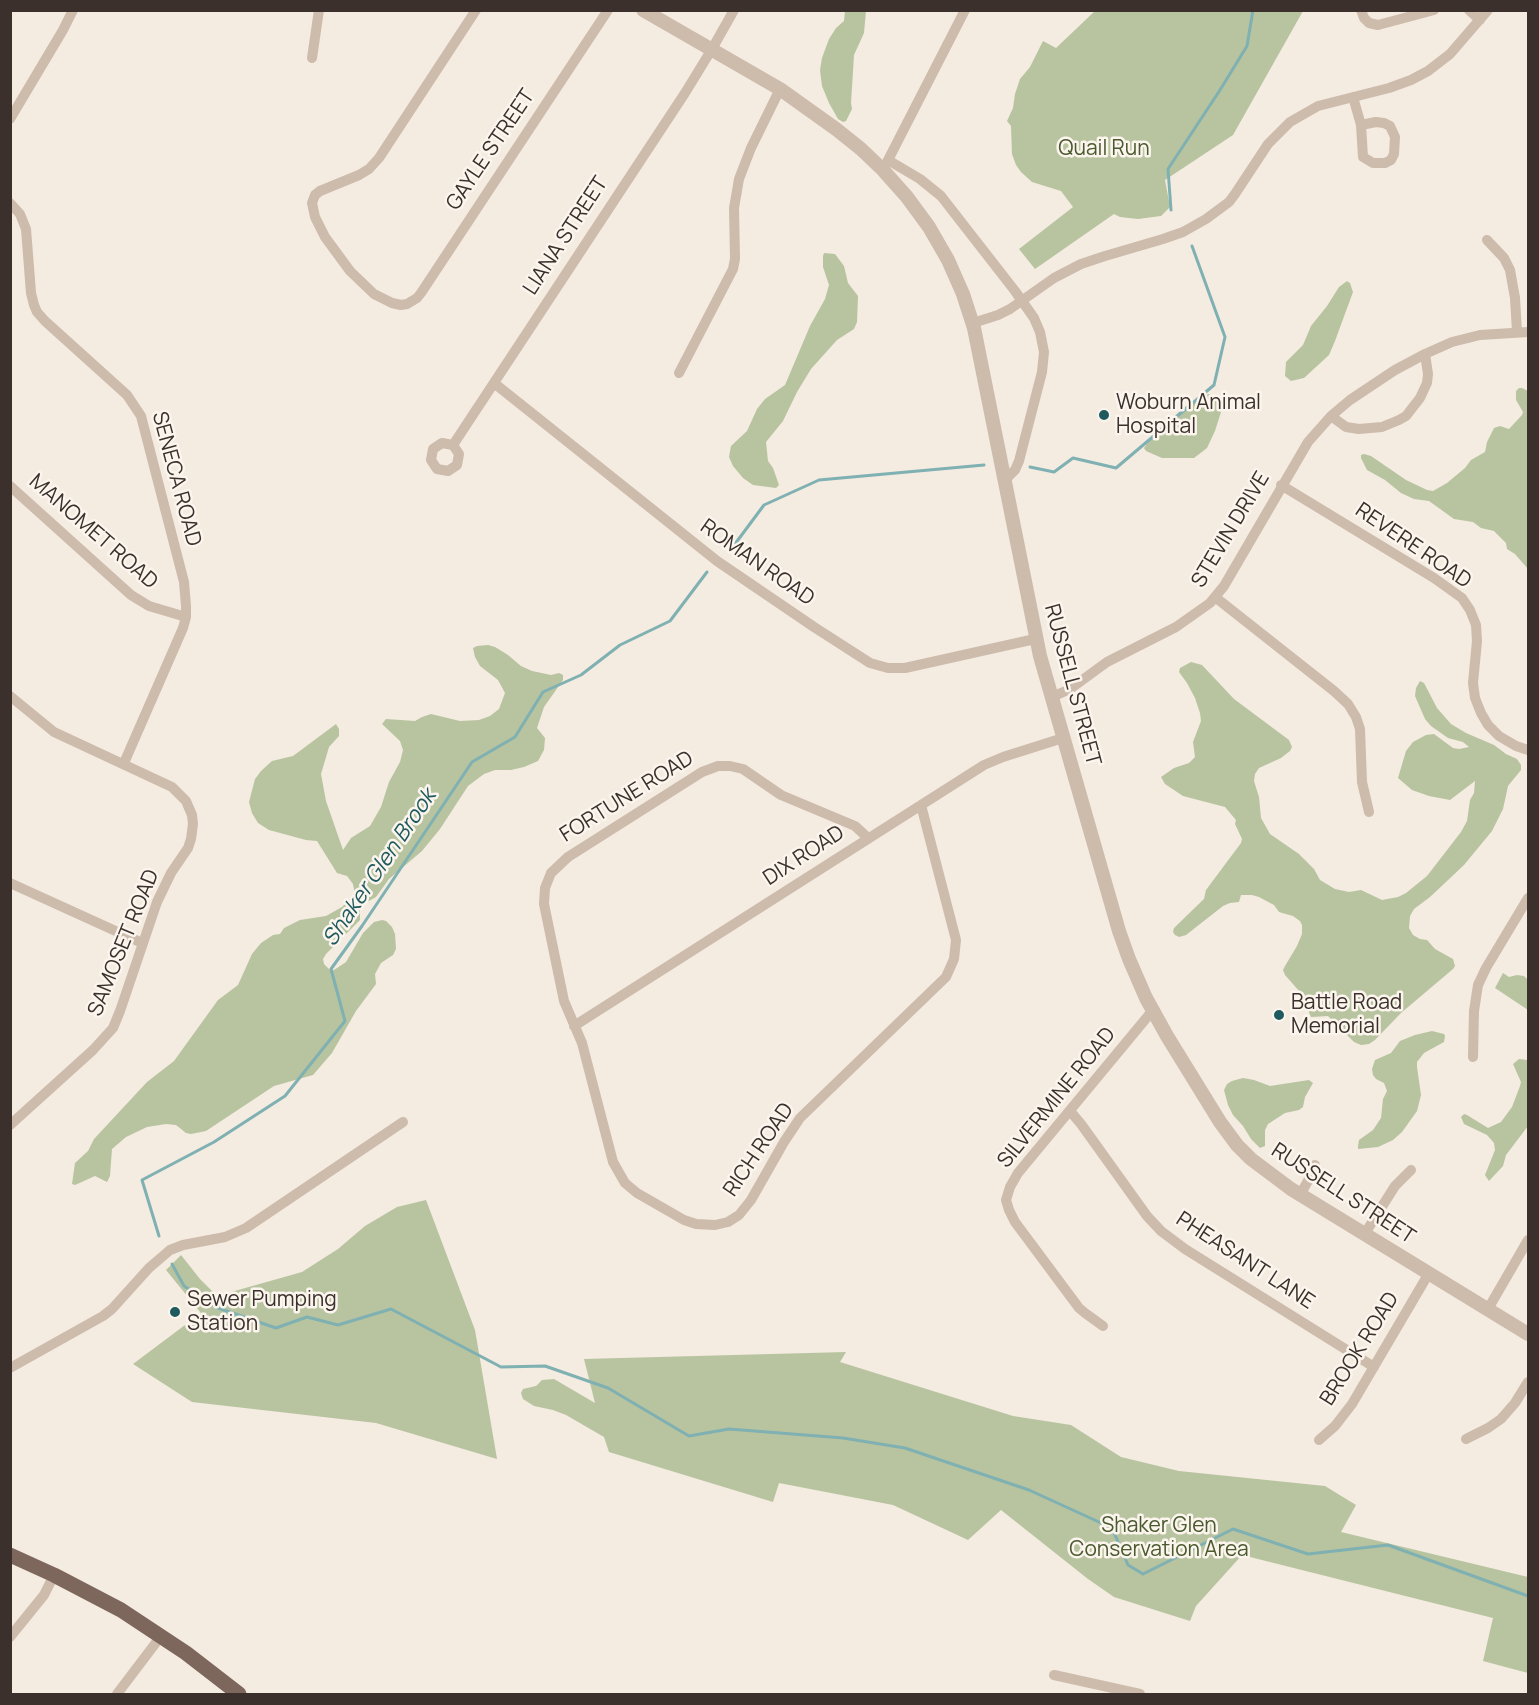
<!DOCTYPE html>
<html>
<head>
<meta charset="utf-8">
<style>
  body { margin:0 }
  #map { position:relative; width:1539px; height:1705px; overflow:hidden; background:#f4ebe1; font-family:Manrope,sans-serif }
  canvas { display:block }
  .frame { position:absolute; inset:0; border:12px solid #3b302b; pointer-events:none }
</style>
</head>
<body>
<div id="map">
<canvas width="1539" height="1705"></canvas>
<div class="frame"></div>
</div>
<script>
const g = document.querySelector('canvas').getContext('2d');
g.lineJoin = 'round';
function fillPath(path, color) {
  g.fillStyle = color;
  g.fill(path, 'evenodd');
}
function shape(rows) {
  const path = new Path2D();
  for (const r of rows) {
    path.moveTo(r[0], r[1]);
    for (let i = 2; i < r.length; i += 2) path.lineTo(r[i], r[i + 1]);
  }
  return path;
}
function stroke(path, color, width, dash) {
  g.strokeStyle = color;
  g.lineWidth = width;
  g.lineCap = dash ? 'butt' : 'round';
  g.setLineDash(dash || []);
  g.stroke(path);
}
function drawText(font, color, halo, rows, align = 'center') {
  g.font = font + ' Manrope,sans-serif';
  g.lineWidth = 5;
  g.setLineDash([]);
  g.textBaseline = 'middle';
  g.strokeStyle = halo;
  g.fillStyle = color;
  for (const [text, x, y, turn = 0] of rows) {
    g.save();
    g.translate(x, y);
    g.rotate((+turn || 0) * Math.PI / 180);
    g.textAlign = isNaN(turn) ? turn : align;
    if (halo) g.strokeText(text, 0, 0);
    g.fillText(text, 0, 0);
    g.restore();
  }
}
fillPath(shape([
  [1096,10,1303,11,1233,135,1165,180,1170,207,1161,216,1138,219,1120,217,1114,214,1035,269,1019,249,1073,207,1061,191,1032,182,1021,172,1016,165,1012,154,1011,126,1007,121,1013,108,1015,94,1020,79,1030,67,1043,41,1056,48],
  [845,11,866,11,864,33,854,55,851,103,852,109,846,121,843,122,838,119,829,103,822,86,820,70,822,58,829,39,836,28,844,21],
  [824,253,835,254,844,266,848,283,858,296,857,322,854,329,837,340,811,369,797,392,783,421,766,442,768,461,773,468,779,485,776,488,753,485,743,478,733,466,729,457,731,446,747,431,757,409,765,399,785,385,810,326,825,299,829,285,823,267,823,256],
  [1347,281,1350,283,1353,292,1335,341,1329,355,1304,378,1291,381,1285,376,1286,362,1303,345,1311,326,1327,306,1339,287],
  [1519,388,1522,388,1528,391,1528,569,1515,554,1507,549,1506,543,1494,531,1481,528,1473,522,1454,519,1429,501,1414,499,1401,493,1385,480,1367,470,1361,458,1361,455,1364,454,1371,456,1406,480,1427,490,1433,491,1447,483,1465,468,1471,460,1485,452,1487,442,1494,428,1500,426,1509,429,1522,415,1523,412,1516,400,1516,391],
  [1209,394,1221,401,1221,412,1215,431,1207,448,1194,458,1162,458,1146,451,1144,448,1150,439,1171,419,1186,406,1205,395],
  [488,645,495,647,508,655,521,666,532,671,551,675,559,673,563,675,563,680,544,707,537,728,545,738,544,750,538,761,524,767,511,770,495,770,484,774,468,786,440,829,422,851,389,879,376,897,360,906,360,920,326,954,323,959,324,964,330,970,334,970,346,962,363,933,374,922,382,920,386,921,392,927,395,934,396,949,393,955,381,963,375,974,376,984,356,1011,332,1053,313,1075,274,1086,206,1131,191,1134,186,1133,176,1125,166,1124,147,1127,126,1137,112,1149,110,1176,107,1182,95,1176,75,1185,72,1184,75,1163,88,1151,94,1139,147,1082,174,1061,218,1000,238,985,252,954,261,943,273,935,280,934,284,928,300,920,326,916,342,907,355,894,353,884,347,876,337,873,317,841,306,840,269,830,258,823,252,813,249,802,255,779,261,771,272,761,293,756,336,724,339,729,339,736,329,747,321,774,326,801,343,850,351,838,370,826,381,807,389,782,400,762,403,750,400,741,382,724,386,719,415,721,422,717,431,714,460,721,479,720,490,716,499,709,505,693,498,680,480,666,475,657,473,648,477,646],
  [1191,662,1202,665,1234,699,1289,740,1292,747,1290,751,1281,758,1259,768,1255,774,1254,781,1259,797,1261,818,1270,834,1299,854,1314,869,1320,880,1335,889,1349,892,1361,890,1382,900,1398,897,1406,893,1427,876,1461,832,1467,821,1470,800,1474,793,1475,781,1450,800,1429,796,1412,790,1398,778,1406,751,1413,742,1426,735,1434,734,1453,748,1459,749,1469,747,1463,742,1448,738,1431,726,1425,719,1415,696,1416,688,1420,681,1424,683,1437,708,1451,724,1466,733,1494,745,1506,754,1517,759,1521,765,1521,770,1508,786,1503,809,1492,831,1464,865,1430,897,1414,909,1410,916,1409,928,1413,935,1420,939,1427,940,1435,949,1453,959,1455,966,1453,969,1401,1013,1375,1040,1369,1044,1361,1045,1354,1042,1328,1016,1311,1017,1300,992,1285,975,1283,970,1285,966,1297,946,1302,934,1302,925,1300,921,1293,916,1279,912,1274,905,1259,897,1252,895,1241,895,1239,902,1230,903,1223,906,1186,935,1179,937,1175,935,1173,932,1174,928,1204,899,1206,890,1241,843,1242,839,1235,824,1236,820,1225,807,1183,796,1165,784,1161,777,1174,768,1189,763,1195,757,1193,742,1201,721,1200,713,1195,698,1187,683,1179,672,1180,668],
  [1503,973,1509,977,1517,975,1524,976,1528,980,1528,1010,1495,988],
  [1432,1031,1444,1034,1445,1036,1444,1042,1424,1053,1417,1062,1417,1067,1421,1095,1417,1111,1402,1132,1393,1140,1378,1147,1358,1149,1358,1146,1359,1140,1373,1130,1381,1118,1383,1099,1387,1091,1384,1083,1376,1079,1373,1075,1372,1069,1375,1060,1391,1053,1400,1041,1415,1035],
  [1519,1059,1528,1060,1528,1126,1506,1155,1503,1166,1489,1181,1485,1175,1495,1150,1494,1143,1487,1135,1464,1124,1461,1117,1464,1114,1467,1115,1488,1128,1501,1122,1512,1107,1520,1086,1521,1082,1513,1064],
  [1243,1078,1254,1080,1270,1086,1309,1080,1313,1083,1305,1097,1303,1107,1299,1110,1285,1113,1268,1124,1265,1130,1265,1146,1260,1148,1251,1139,1243,1126,1233,1115,1228,1105,1224,1090,1227,1084,1232,1081],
  [426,1200,475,1330,497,1459,376,1423,192,1402,133,1364,201,1313,166,1270,181,1255,200,1279,217,1296,302,1272,338,1249,365,1226,397,1207],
  [846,1352,840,1362,1013,1416,1071,1425,1121,1457,1179,1471,1325,1486,1356,1505,1341,1532,1528,1577,1528,1673,1483,1661,1493,1618,1242,1555,1196,1606,1190,1621,1114,1597,1088,1579,1001,1510,968,1540,893,1505,779,1483,773,1502,609,1452,604,1437,566,1415,553,1410,534,1406,523,1399,521,1393,523,1389,536,1386,542,1380,554,1379,595,1403,584,1359]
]), '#b8c4a0');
stroke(shape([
  [1171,210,1168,169,1220,90,1247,46,1253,10],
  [1030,467,1054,472,1073,458,1116,468,1214,385,1225,337,1192,246],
  [732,548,764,505,819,480,984,465],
  [159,1236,142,1180,214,1142,285,1096,345,1021,331,969,362,926,472,762,515,737,543,692,581,675,620,645,670,621,707,572],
  [172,1264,184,1286,218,1308,276,1328,307,1317,338,1325,391,1309,501,1367,545,1366,608,1388,689,1436,729,1429,843,1438,905,1448,1029,1490,1112,1528,1128,1565,1143,1574,1233,1529,1308,1554,1388,1545,1528,1596]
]), '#7fb0b2', 3);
stroke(shape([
  [476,10,379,158,369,169,359,175,320,191,315,195,312,203,315,217,325,237,350,271,374,294,392,303,401,305,407,304,417,298,421,293,608,10],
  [1361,10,1364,18,1369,23,1378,25,1434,10],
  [1469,10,1480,20],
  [312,58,319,10],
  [1353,97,1361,125,1363,157,1373,163,1385,163,1391,160,1394,154,1395,137,1390,126,1384,123,1376,122,1361,125],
  [10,119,63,30,73,10],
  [888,160,920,179,941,196,1015,291,1034,318,1040,332,1044,352,1042,372,1019,461,1015,470,1004,481],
  [886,164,965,10],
  [10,203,20,214,26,229,31,293,34,305,37,312,45,321,127,395,141,416,184,582,186,606,186,617,183,628,124,763],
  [1487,240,1504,258,1510,270,1515,298,1517,332],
  [973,323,998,315,1010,309,1054,278,1081,264,1105,256,1163,239,1183,232,1206,219,1229,202,1235,194,1268,144,1290,122,1318,106,1389,88,1411,80,1428,71,1450,54,1488,10],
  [679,373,733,269,735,259,734,208,739,179,751,148,780,89],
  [494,383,717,561,814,627,870,663,888,668,905,668,1035,639],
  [1331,416,1346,427,1359,429,1382,427,1399,420,1406,416,1420,398,1427,383,1428,374,1425,354],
  [453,445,459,454,457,465,448,471,437,469,431,460,433,449,442,443,453,445,685,93,712,49,734,10],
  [1281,485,1434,578,1462,598,1470,610,1476,625,1477,641,1473,683,1475,698,1481,713,1488,725,1499,736,1516,746,1528,750],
  [10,486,131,595,149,606,186,617],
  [1215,597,1334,691,1348,704,1356,717,1360,729,1362,782,1369,812],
  [10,696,54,732,172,787,186,801,192,815,193,824,191,839,188,848,171,873,157,902,120,1011,113,1028,93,1050,10,1125],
  [1052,697,1070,689,1107,662,1176,627,1210,603,1224,586,1308,442,1331,416,1350,400,1395,370,1425,354,1452,342,1480,335,1528,332],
  [868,838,855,826,781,795,743,769,730,766,718,766,702,772,568,857,551,873,545,888,544,904,564,1001,582,1043,613,1162,625,1183,637,1193,684,1220,696,1224,715,1225,728,1222,739,1215,751,1200,784,1142,800,1118,946,977,954,959,956,940,921,805],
  [10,883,142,943],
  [574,1026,984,765,1003,757,1063,738],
  [1473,1057,1474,1011,1478,985,1486,968,1528,898],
  [1070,1111,1081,1124,1147,1216,1161,1231,1185,1249,1374,1367],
  [1300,1195,1309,1179,1315,1165],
  [1364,1235,1395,1186,1411,1170],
  [1488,1309,1528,1240],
  [1103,1326,1085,1313,1079,1308,1015,1222,1009,1210,1006,1200,1010,1187,1018,1173,1153,1010],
  [10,1368,103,1316,112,1309,149,1268,170,1250,183,1245,225,1237,246,1228,403,1122],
  [1466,1439,1488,1428,1501,1419,1515,1403,1528,1382],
  [1319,1440,1335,1426,1352,1404,1429,1273],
  [10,1637,44,1595,54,1575],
  [1054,1675,1140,1694],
  [117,1694,161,1636]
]), '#cdbbac', 10);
stroke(shape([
  [643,10,780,89,836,129,861,149,883,170,907,197,929,227,948,260,963,294,974,328,1040,656,1119,931,1129,959,1146,998,1167,1036,1220,1122,1237,1145,1251,1159,1291,1189,1528,1334]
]), '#cdbbac', 14);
stroke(shape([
  [10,1555,54,1575,121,1610,186,1653,239,1694]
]), '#7d675c', 15);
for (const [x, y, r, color] of [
  [1104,415,6,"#1f5a5e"],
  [1279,1015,6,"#1f5a5e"],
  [175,1312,6,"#1f5a5e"]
]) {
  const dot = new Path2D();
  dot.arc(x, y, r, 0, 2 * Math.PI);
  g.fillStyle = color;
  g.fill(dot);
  stroke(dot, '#fbf5ee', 2);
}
drawText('21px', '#4a5a2e', '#fbf5ee', [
  ["Quail Run",1104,149],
  ["Shaker Glen",1159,1526],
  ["Conservation Area",1159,1550]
]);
drawText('21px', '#3b302b', '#fbf5ee', [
  ["GAYLE STREET",491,150,-56],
  ["LIANA STREET",566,236,-57],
  ["SENECA ROAD",176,479,75],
  ["STEVIN DRIVE",1231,530,-59],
  ["MANOMET ROAD",93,532,41],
  ["REVERE ROAD",1413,546,34],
  ["ROMAN ROAD",757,563,35],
  ["RUSSELL STREET",1072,685,75],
  ["FORTUNE ROAD",627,797,-32],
  ["DIX ROAD",804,856,-33],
  ["SAMOSET ROAD",124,943,-68],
  ["SILVERMINE ROAD",1057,1098,-51],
  ["RICH ROAD",759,1150,-56],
  ["RUSSELL STREET",1343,1194,33],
  ["PHEASANT LANE",1245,1261,33],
  ["BROOK ROAD",1360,1349,-58]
]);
drawText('21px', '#3b302b', '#fbf5ee', [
  ["Woburn Animal",1116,403],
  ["Hospital",1116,427],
  ["Battle Road",1291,1003],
  ["Memorial",1291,1027],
  ["Sewer Pumping",187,1300],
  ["Station",187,1324]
], 'left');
drawText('italic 22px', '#1f5a5e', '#fbf5ee', [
  ["Shaker Glen Brook",380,868,-56]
]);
</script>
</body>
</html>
